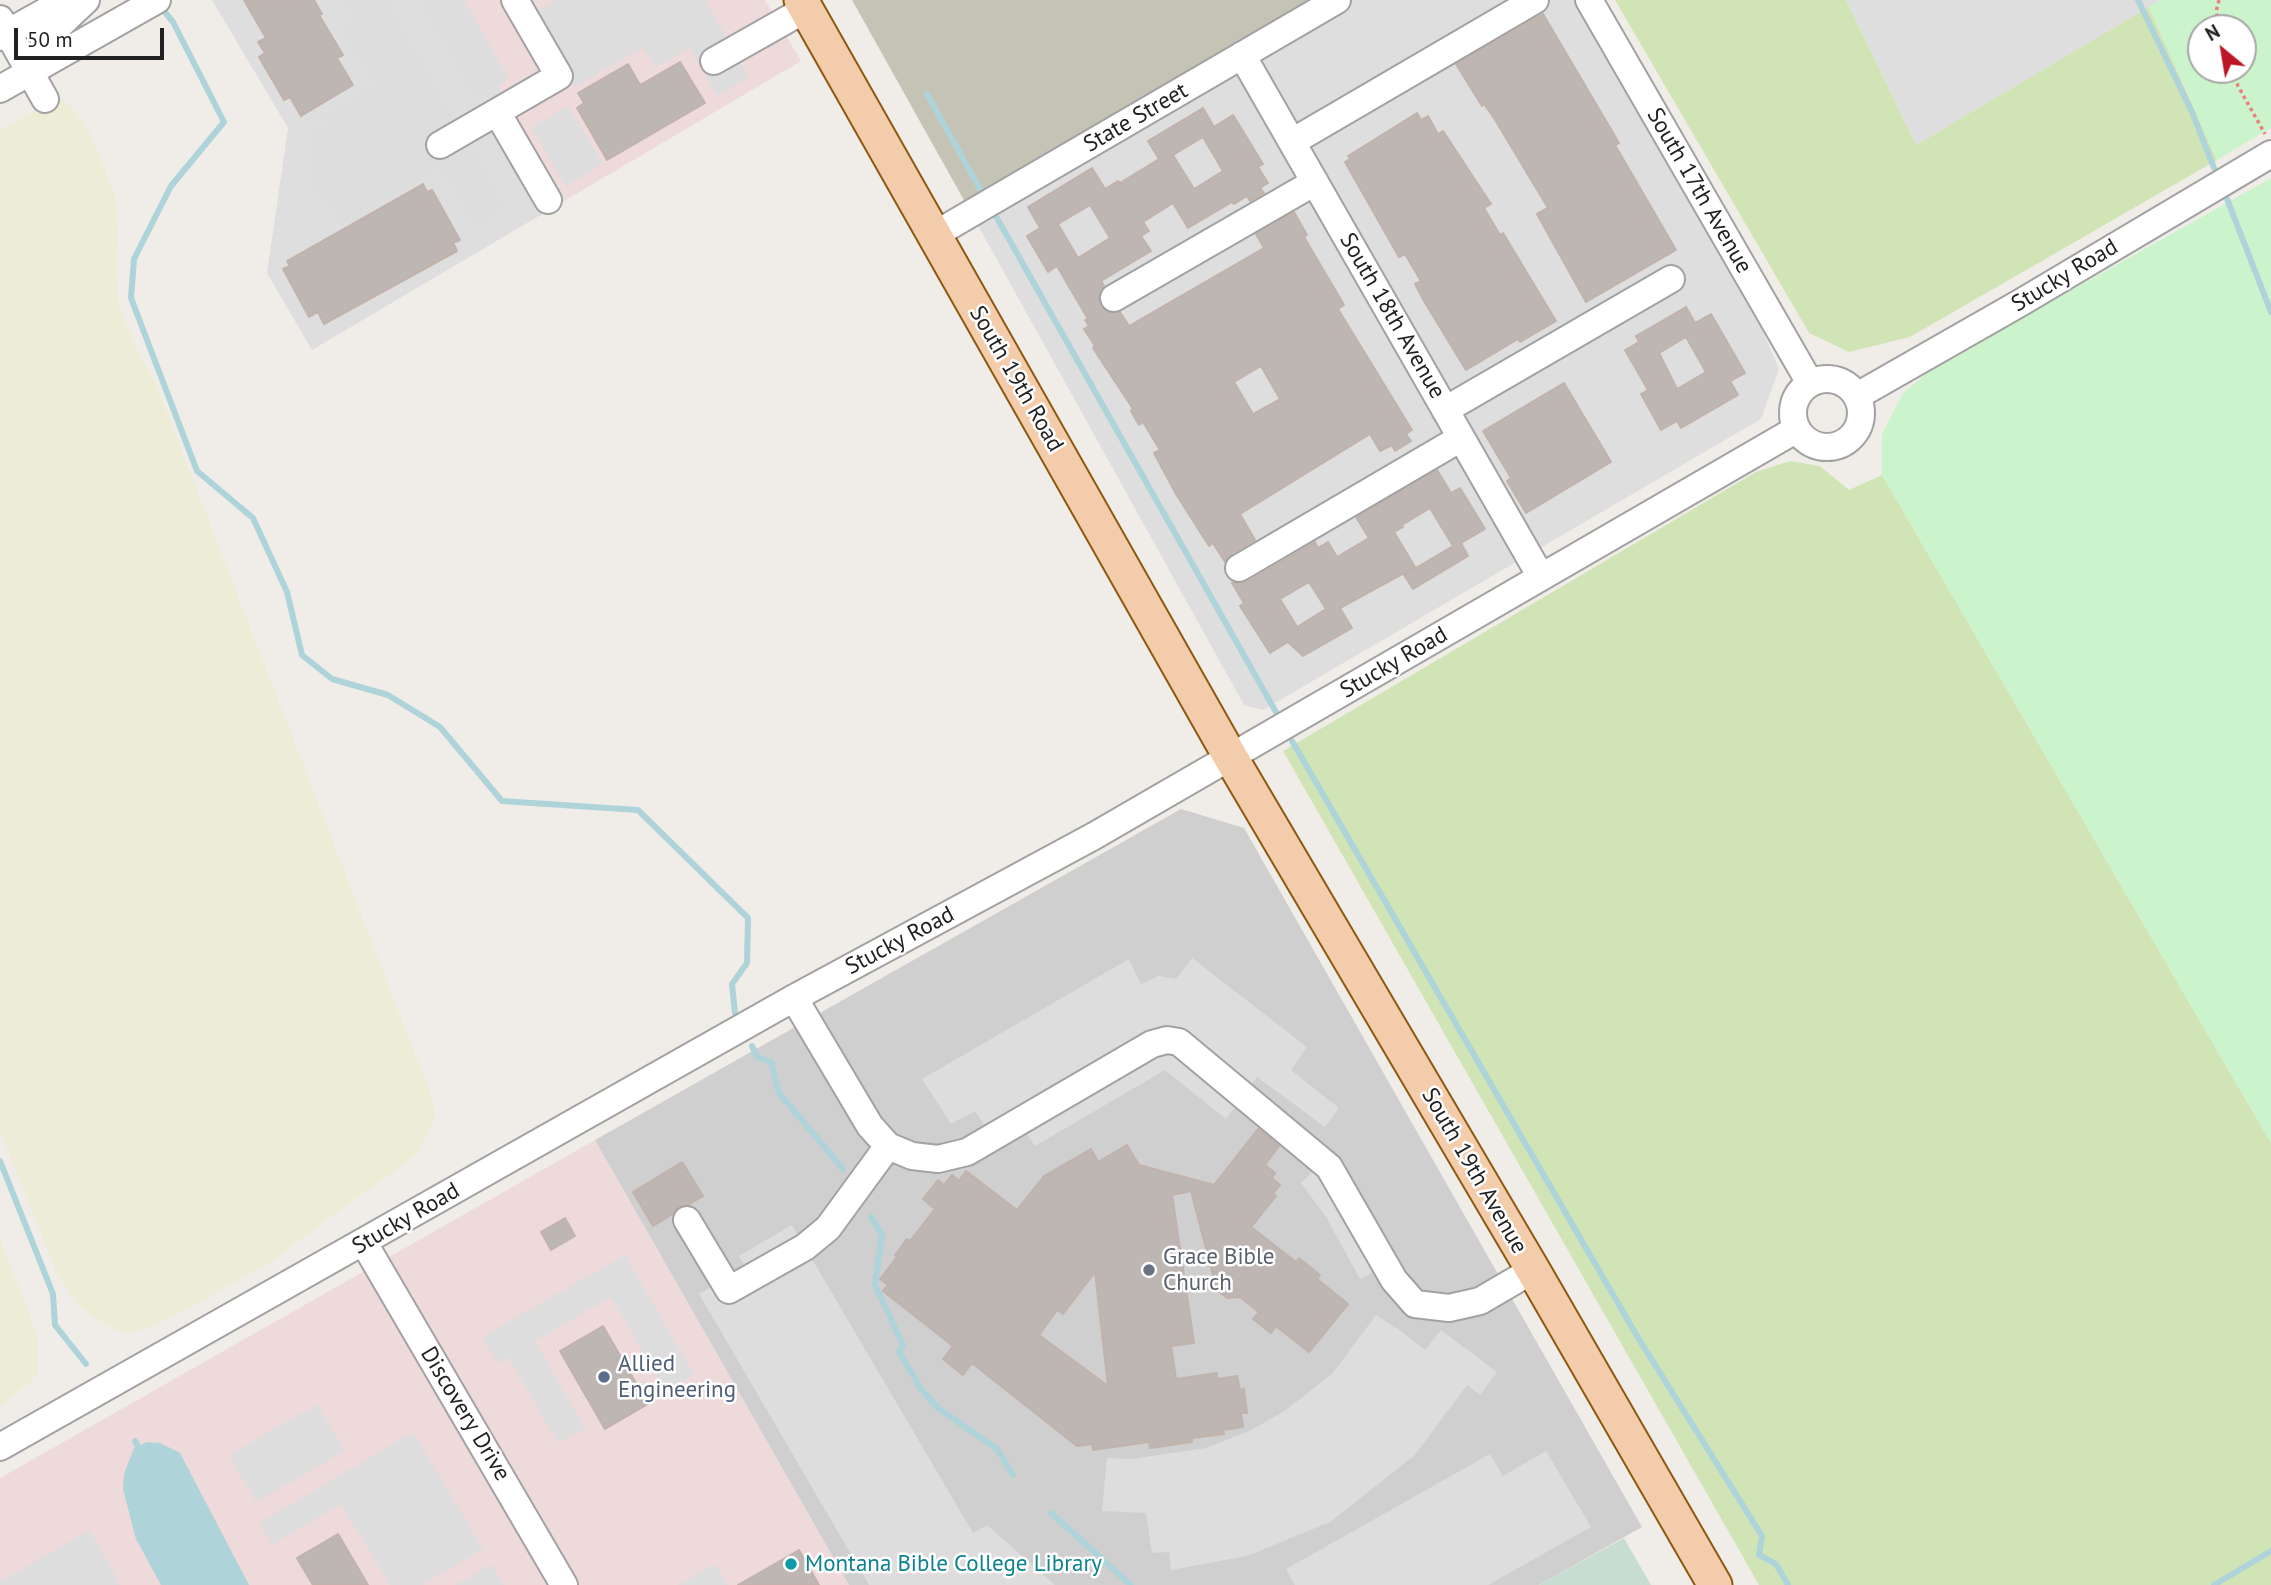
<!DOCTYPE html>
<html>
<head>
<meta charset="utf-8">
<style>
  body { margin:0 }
  #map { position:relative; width:2271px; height:1585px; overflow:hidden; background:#f0ede9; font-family:"PT Sans",sans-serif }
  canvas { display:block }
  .north { position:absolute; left:2187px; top:14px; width:70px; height:70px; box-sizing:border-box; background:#fff; border:2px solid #a6a6a6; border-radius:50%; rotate:330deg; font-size:19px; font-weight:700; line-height:28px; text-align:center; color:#212121 }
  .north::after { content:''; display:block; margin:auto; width:24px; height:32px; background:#bc1626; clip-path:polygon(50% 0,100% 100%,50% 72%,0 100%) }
  .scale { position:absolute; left:14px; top:28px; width:150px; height:32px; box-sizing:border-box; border:4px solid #212121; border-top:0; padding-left:9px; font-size:21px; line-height:24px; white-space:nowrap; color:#212121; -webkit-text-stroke:5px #fff; paint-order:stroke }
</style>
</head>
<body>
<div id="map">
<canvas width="2271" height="1585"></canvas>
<div class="north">N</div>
<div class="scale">50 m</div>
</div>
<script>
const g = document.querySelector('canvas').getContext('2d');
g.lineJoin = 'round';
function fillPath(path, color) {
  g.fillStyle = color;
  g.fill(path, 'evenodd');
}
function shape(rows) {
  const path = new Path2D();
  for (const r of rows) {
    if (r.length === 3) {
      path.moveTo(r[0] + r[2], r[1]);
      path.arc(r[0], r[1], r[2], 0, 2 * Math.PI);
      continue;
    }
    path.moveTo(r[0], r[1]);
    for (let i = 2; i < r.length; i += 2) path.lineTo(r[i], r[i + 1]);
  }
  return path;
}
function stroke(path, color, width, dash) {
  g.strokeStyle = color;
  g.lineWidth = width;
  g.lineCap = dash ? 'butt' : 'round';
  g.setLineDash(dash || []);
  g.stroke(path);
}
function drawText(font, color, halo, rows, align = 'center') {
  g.font = font + ' "PT Sans",sans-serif';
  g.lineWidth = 5;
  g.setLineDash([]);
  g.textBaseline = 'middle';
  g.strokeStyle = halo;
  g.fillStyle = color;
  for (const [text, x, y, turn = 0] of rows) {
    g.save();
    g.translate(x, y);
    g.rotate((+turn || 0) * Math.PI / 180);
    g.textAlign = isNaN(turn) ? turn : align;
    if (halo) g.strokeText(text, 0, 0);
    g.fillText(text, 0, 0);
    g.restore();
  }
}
fillPath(shape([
  [212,0,448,0,566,200,312,350,267,273,288,128],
  [1313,0,1574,0,1749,298,1779,369,1761,419,1263,710,1244,705,965,202],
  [1846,0,2161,0,1916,145]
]), '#dfdede');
fillPath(shape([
  [448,0,765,0,801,61,566,200],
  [595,1140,849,1585,0,1585,0,1478]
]), '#efdadb');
fillPath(shape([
  [1181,809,1244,828,1642,1527,1539,1585,849,1585,595,1140]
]), '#cfcfcf');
fillPath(shape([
  [852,0,1313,0,965,202]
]), '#c4c3b5');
fillPath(shape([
  [59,97,74,109,91,135,115,195,118,234,116,266,119,306,140,355,156,384,434,1103,435,1120,416,1154,398,1169,327,1219,269,1263,167,1320,131,1333,121,1332,92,1317,75,1302,56,1272,0,1131,0,130],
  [0,1238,37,1334,38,1375,0,1407]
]), '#edecd6');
fillPath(shape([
  [1615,0,1846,0,1916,145,2149,7,2217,160,1910,337,1849,352,1809,333],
  [1790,461,1820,466,1849,490,1882,475,2271,1143,2271,1585,1759,1585,1283,751,1756,472]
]), '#d1e4b5');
fillPath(shape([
  [1624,1538,1651,1585,1539,1585]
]), '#c8ddd1');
fillPath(shape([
  [2161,0,2271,0,2271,128,2217,160,2149,7],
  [2243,28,2243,70,2201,70,2201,28],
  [2271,178,2271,1143,1882,475,1882,434,1903,393,1933,368]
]), '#ccf4cc');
fillPath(shape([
  [343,0,386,0,506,208,475,226,440,167,340,225,323,196,311,196,310,130,328,129,320,116,374,85,342,28,355,20],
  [420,0,464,0,509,79,476,98],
  [557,0,705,0,749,77,717,96,690,48,655,68,643,48,574,87,532,15],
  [568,106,603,163,566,186,531,128],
  [1192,958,1307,1047,1291,1070,1339,1108,1325,1127,1257,1077,1226,1119,1165,1070,1035,1146,1019,1122,992,1137,975,1111,951,1124,922,1079,1129,959,1141,984,1159,976,1176,979],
  [1323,1161,1386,1265,1360,1279,1326,1217,1301,1183],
  [792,1225,973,1533,987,1525,1055,1585,869,1585,699,1294,723,1280,752,1277,739,1256],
  [625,1255,694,1375,666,1391,611,1297,535,1341,585,1428,558,1443,508,1357,497,1363,482,1337],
  [1376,1315,1398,1329,1425,1350,1441,1330,1497,1372,1480,1395,1467,1385,1414,1456,1330,1522,1247,1556,1171,1570,1169,1552,1152,1553,1146,1513,1102,1511,1107,1458,1131,1459,1206,1448,1249,1431,1283,1412,1332,1374],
  [317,1404,345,1451,256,1502,229,1455],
  [413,1432,483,1549,422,1585,390,1585,341,1504,272,1545,259,1523],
  [1546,1451,1591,1527,1488,1585,1295,1585,1286,1569,1490,1454,1503,1476],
  [89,1530,121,1585,0,1585,0,1582],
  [491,1564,504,1585,456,1585],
  [715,1564,729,1585,678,1585]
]), '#ddd');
fillPath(shape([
  [147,1442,160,1443,180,1453,249,1585,161,1585,136,1539,123,1489,124,1474,134,1448]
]), '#aed3d9');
stroke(shape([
  [2138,0,2192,112,2214,168],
  [158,11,163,10,173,22,224,122,171,186,134,259,131,298,197,471,253,518,287,592,302,655,332,679,388,695,440,727,502,801,638,810,748,918,747,963,732,984,735,1013],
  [927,94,980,189],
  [2227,199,2271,312],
  [997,218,1276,712],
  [1292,741,1637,1336,1762,1536,1759,1555,1776,1564,1788,1585],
  [752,1046,757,1057,771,1062,779,1093,843,1169],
  [0,1161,53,1294,55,1325,86,1364],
  [871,1217,882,1234,875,1285,903,1345,899,1352,921,1389,938,1408,997,1449,1013,1475],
  [135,1441,141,1452],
  [1051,1513,1131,1585],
  [2214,1585,2271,1551]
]), '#aed3d9', 6);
const building = shape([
  [244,0,314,0,322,14,319,15,343,55,337,58,353,85,301,116,290,97,284,100,259,57,265,53,258,42,266,38,244,0],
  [1543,14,1619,143,1615,145,1676,250,1586,302,1537,214,1548,208,1494,118,1484,104,1482,106,1456,64,1543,14],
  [680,62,705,103,607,160,577,108,584,103,578,93,628,64,640,85,680,62],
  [1203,108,1214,127,1233,115,1263,164,1258,167,1268,183,1260,188,1264,193,1250,201,1247,196,1234,204,1232,202,1188,228,1173,203,1143,222,1149,231,1141,236,1151,251,1101,281,1104,286,1098,297,1101,306,1107,312,1120,312,1129,326,1264,248,1256,234,1294,212,1307,235,1304,237,1344,305,1338,309,1412,430,1406,434,1411,441,1395,451,1392,445,1380,451,1370,434,1240,514,1255,540,1231,554,1225,562,1213,543,1209,546,1176,494,1154,453,1160,450,1143,422,1139,425,1131,411,1133,409,1093,348,1095,346,1084,329,1089,326,1085,320,1088,319,1057,266,1048,272,1027,236,1040,228,1028,207,1092,168,1105,189,1118,181,1120,183,1159,159,1148,141,1203,108],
  [1203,137,1223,171,1194,189,1173,155,1203,137],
  [1090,205,1110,238,1078,258,1058,224,1090,205],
  [1261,366,1280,399,1253,414,1234,382,1261,366],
  [1417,113,1421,120,1428,116,1438,134,1443,131,1491,204,1484,208,1500,235,1503,233,1556,321,1520,342,1518,339,1466,370,1424,301,1415,284,1421,281,1405,254,1399,257,1345,162,1350,159,1348,156,1417,113],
  [423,184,427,192,432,190,460,240,453,243,457,251,324,324,318,312,309,317,283,269,290,266,287,261,423,184],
  [1686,307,1695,323,1711,314,1745,373,1730,381,1738,395,1681,428,1677,421,1661,430,1641,394,1648,390,1625,350,1639,342,1636,336,1686,307],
  [1686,337,1706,372,1677,389,1659,353,1686,337],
  [1564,383,1611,462,1526,513,1507,481,1511,478,1483,431,1564,383],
  [1437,470,1451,493,1460,488,1485,529,1461,543,1468,556,1413,589,1404,575,1453,546,1430,508,1402,525,1403,527,1394,532,1415,567,1340,608,1352,628,1303,656,1288,642,1270,653,1240,606,1244,603,1232,583,1247,582,1315,542,1318,548,1328,542,1337,557,1369,538,1356,517,1437,470],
  [1309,582,1326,609,1297,627,1280,599,1309,582],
  [1258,1129,1279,1146,1265,1165,1275,1173,1272,1178,1280,1185,1273,1194,1276,1196,1251,1227,1296,1262,1299,1258,1320,1275,1317,1279,1348,1304,1309,1352,1276,1326,1271,1333,1253,1319,1259,1312,1240,1297,1227,1298,1217,1290,1191,1191,1172,1195,1194,1343,1171,1346,1176,1379,1217,1373,1217,1379,1237,1376,1240,1390,1244,1389,1247,1413,1241,1413,1243,1427,1223,1430,1224,1434,1192,1438,1192,1442,1150,1448,1149,1442,1093,1450,1092,1444,1077,1446,972,1363,963,1375,943,1359,953,1346,883,1291,888,1285,880,1279,897,1257,895,1255,907,1239,910,1241,935,1209,923,1199,938,1180,944,1185,952,1175,959,1181,966,1171,1017,1210,1044,1176,1091,1149,1098,1162,1127,1145,1139,1165,1214,1185,1258,1129],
  [1095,1272,1108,1386,1039,1335,1057,1310,1063,1314,1095,1272],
  [682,1162,703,1196,688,1205,678,1207,673,1214,653,1226,633,1192,682,1162],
  [565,1218,575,1236,551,1250,541,1232,565,1218],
  [603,1326,648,1404,605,1429,560,1351,603,1326],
  [338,1534,368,1585,313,1585,297,1558,338,1534],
  [799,1550,819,1585,738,1585,799,1550]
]);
fillPath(building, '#bdb6b2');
stroke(building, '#c1b3ac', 2);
const minor = shape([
  [1589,0,1810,383],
  [0,19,45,99],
  [0,37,66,0],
  [1242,55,1541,577],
  [714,61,806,9],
  [30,73,49,35,86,0],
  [0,89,157,0],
  [497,112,548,200],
  [1292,142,1535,0],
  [440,145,559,76,515,0],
  [934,235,1337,0],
  [1114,298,1315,182],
  [1827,413,34],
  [1857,396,2020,303,2271,154],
  [1445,410,1671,279],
  [1239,568,1461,438],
  [794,998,870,1126,888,1146,912,1156,938,1159,967,1152,1152,1044,1167,1040,1179,1042,1329,1167,1394,1280,1415,1304,1449,1308,1480,1301,1533,1270],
  [687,1220,729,1290,805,1247,828,1228,888,1146],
  [364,1243,564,1585],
  [0,1447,794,998,1094,836,1797,429]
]);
const major = shape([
  [801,0,1231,758,1533,1270,1715,1585]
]);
stroke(minor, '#a2a2a2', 30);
stroke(major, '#8e5810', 37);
stroke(shape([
  [2219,0,2216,12,2220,28],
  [2233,70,2238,86,2265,134]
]), '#ec7f7e', 3.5, [3.5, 3.5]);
stroke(minor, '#fff', 26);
stroke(major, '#f3cdab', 33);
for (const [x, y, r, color] of [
  [1149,1270,7,"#6b7280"],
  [604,1377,7,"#5c6f8a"],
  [791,1564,7,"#0f9aa8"]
]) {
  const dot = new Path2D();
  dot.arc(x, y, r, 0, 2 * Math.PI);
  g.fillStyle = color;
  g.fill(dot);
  stroke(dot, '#fff', 2.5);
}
drawText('23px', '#212121', '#fff', [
  ["State Street",1136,118,-30],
  ["South 17th Avenue",1699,191,60],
  ["Stucky Road",2065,276,-31],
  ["South 18th Avenue",1392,316,60],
  ["South 19th Road",1016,379,60],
  ["Stucky Road",1394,663,-30],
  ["Stucky Road",900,941,-28],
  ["South 19th Avenue",1474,1171,60],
  ["Stucky Road",406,1219,-30],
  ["Discovery Drive",465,1414,59]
]);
drawText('23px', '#5b616d', '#fff', [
  ["Grace Bible",1163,1257],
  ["Church",1163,1283]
], 'left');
drawText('23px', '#4e5e75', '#fff', [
  ["Allied",618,1364],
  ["Engineering",618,1390]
], 'left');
drawText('23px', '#0d838f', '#fff', [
  ["Montana Bible College Library",805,1564]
], 'left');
</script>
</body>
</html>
